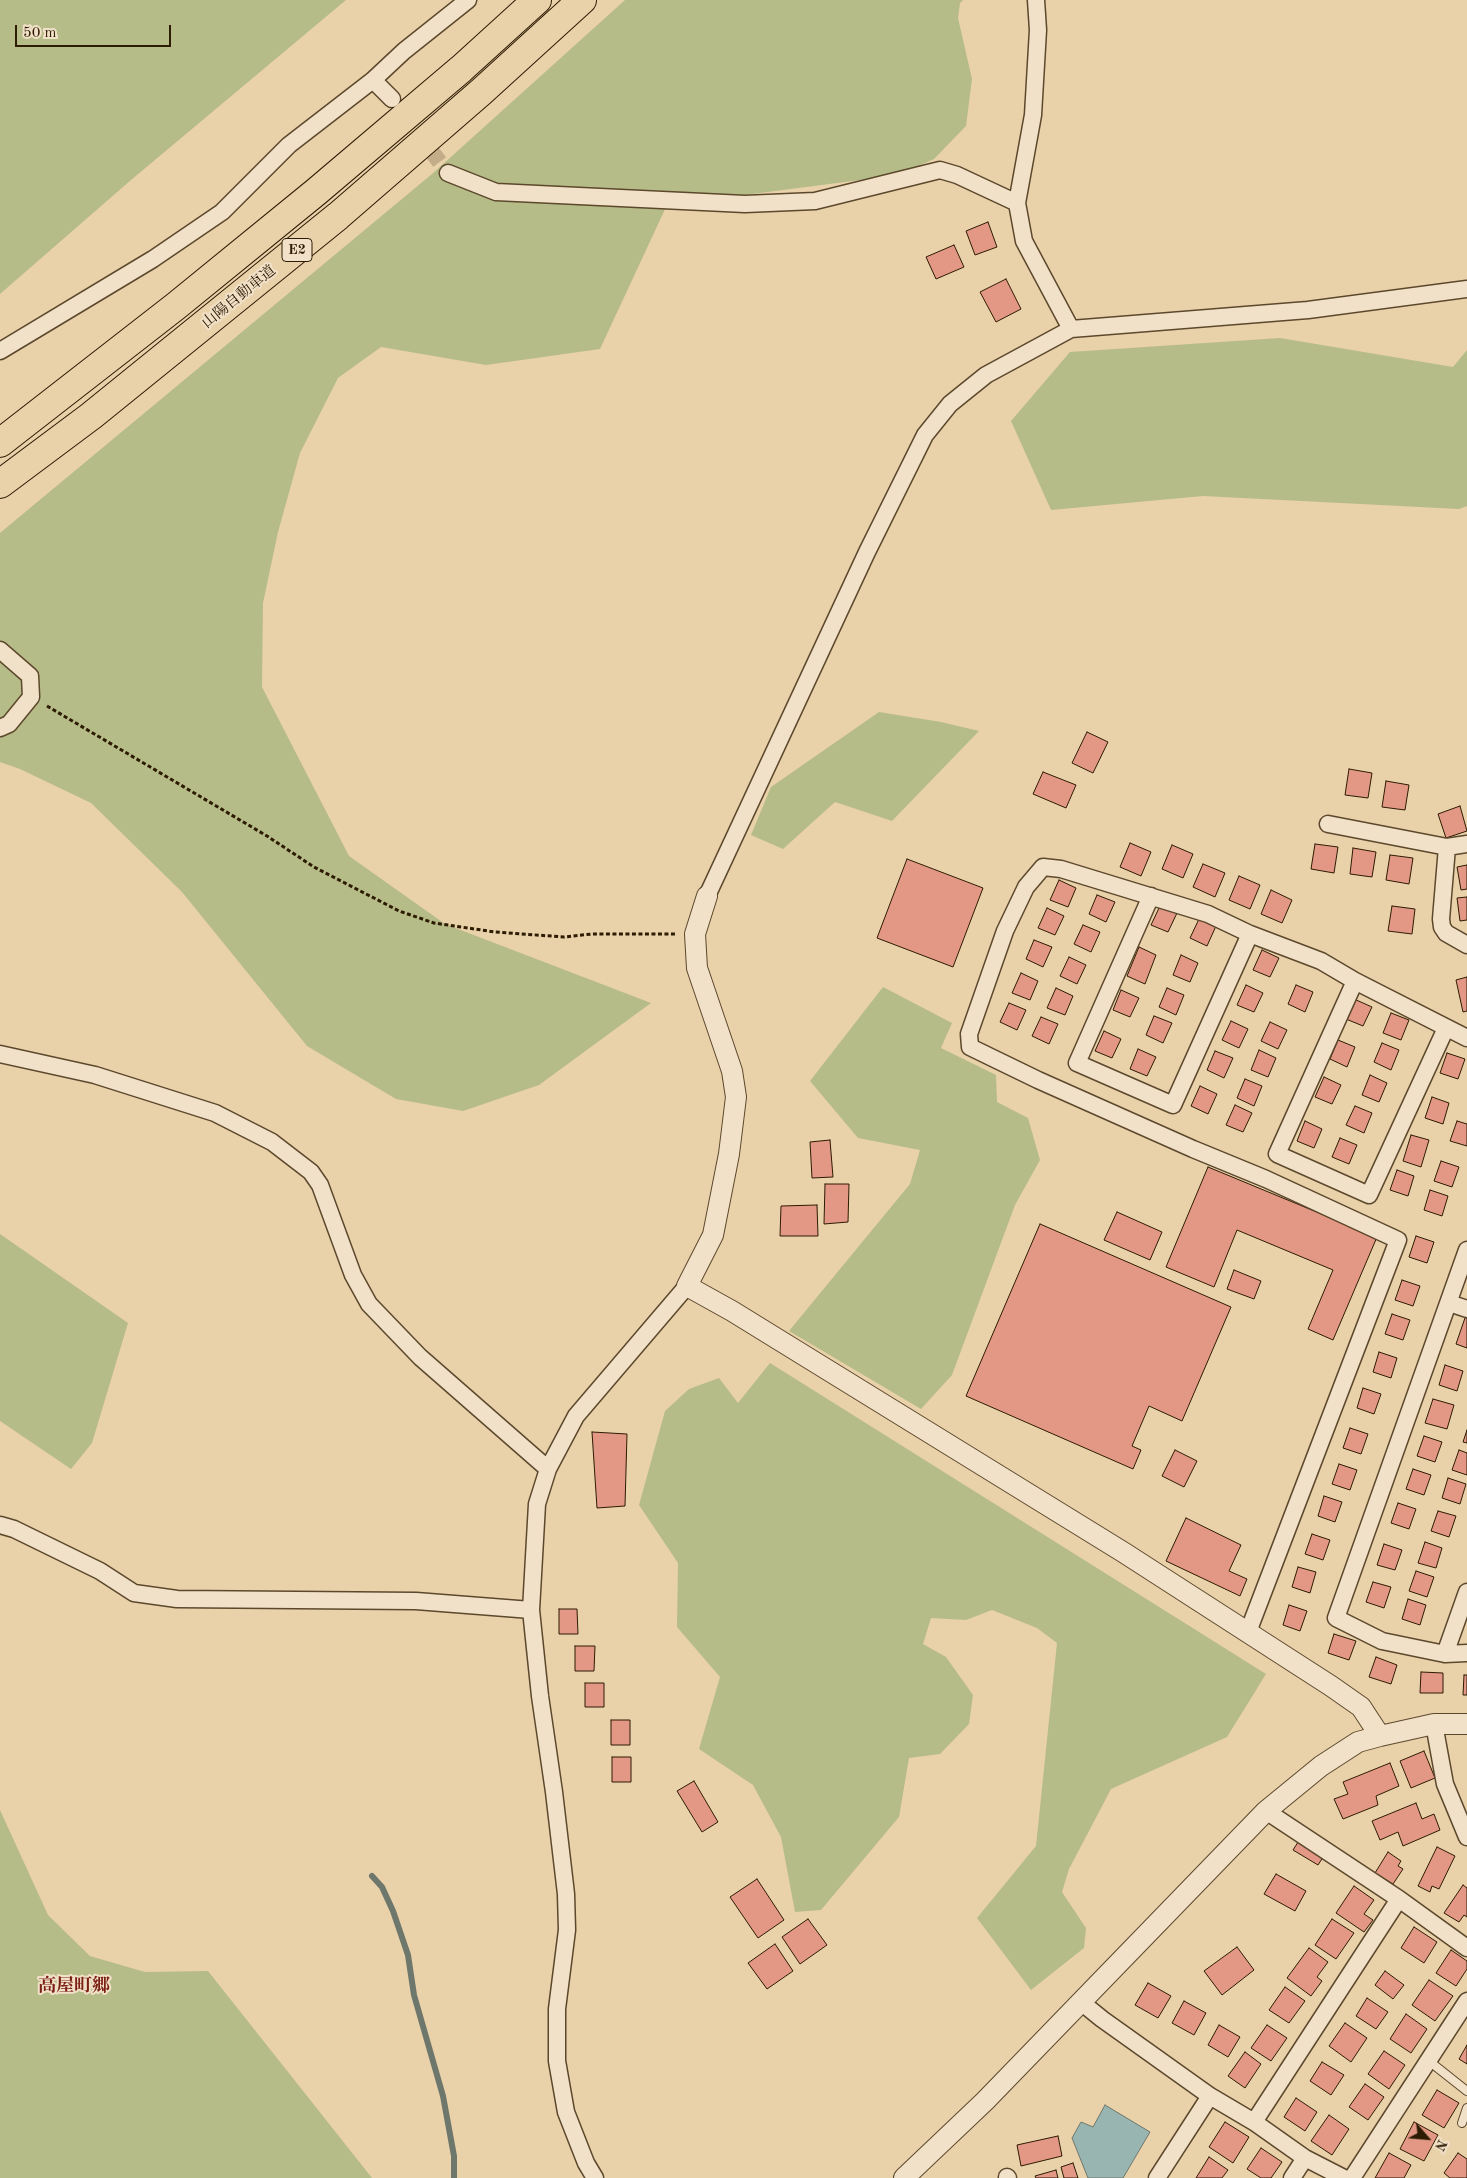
<!DOCTYPE html>
<html>
<head>
<meta charset="utf-8">
<style>
  body { margin:0 }
  #map { position:relative; width:1467px; height:2178px; overflow:hidden; background:#e9d1aa; font-family:"Old Standard TT",serif }
  canvas { display:block }
  .north { position:absolute; left:1402px; top:2113px; width:50px; height:50px; -webkit-text-stroke:4px #f1e1c8; paint-order:stroke; rotate:117deg; font-size:14px; font-weight:700; line-height:20px; text-align:center; color:#2d1b02 }
  .north::after { content:''; display:block; margin:auto; width:18px; height:22px; background:#2d1b02; clip-path:polygon(50% 0,100% 100%,50% 72%,0 100%) }
  .scale { position:absolute; left:15px; top:25px; width:156px; height:22px; box-sizing:border-box; border:2px solid #2d1b02; border-top:0; padding-left:6px; font-size:15px; line-height:18px; white-space:nowrap; color:#2d1b02; -webkit-text-stroke:4px #f1e1c8; paint-order:stroke }
</style>
</head>
<body>
<div id="map">
<canvas width="1467" height="2178"></canvas>
<div class="north">N</div>
<div class="scale">50 m</div>
</div>
<script>
const g = document.querySelector('canvas').getContext('2d');
g.lineJoin = 'round';
function fillPath(path, color) {
  g.fillStyle = color;
  g.fill(path, 'evenodd');
}
function shape(rows) {
  const path = new Path2D();
  for (const r of rows) {
    path.moveTo(r[0], r[1]);
    for (let i = 2; i < r.length; i += 2) path.lineTo(r[i], r[i + 1]);
  }
  return path;
}
function stroke(path, color, width, dash) {
  g.strokeStyle = color;
  g.lineWidth = width;
  g.lineCap = dash ? 'butt' : 'round';
  g.setLineDash(dash || []);
  g.stroke(path);
}
function drawText(font, color, halo, rows, align = 'center') {
  g.font = font + ' "Old Standard TT","Noto Serif JP",serif';
  g.lineWidth = 4;
  g.setLineDash([]);
  g.textBaseline = 'middle';
  g.strokeStyle = halo;
  g.fillStyle = color;
  for (const [text, x, y, turn = 0] of rows) {
    g.save();
    g.translate(x, y);
    g.rotate((+turn || 0) * Math.PI / 180);
    g.textAlign = isNaN(turn) ? turn : align;
    if (halo) g.strokeText(text, 0, 0);
    g.fillText(text, 0, 0);
    g.restore();
  }
}
fillPath(shape([
  [0,0,346,0,131,180,0,294],
  [625,0,963,0,960,3,958,18,972,79,966,126,934,159,899,175,667,205,600,349,486,365,381,347,338,378,300,453,278,532,263,603,262,687,349,856,445,924,651,1003,539,1085,463,1111,396,1099,307,1046,182,892,91,803,20,769,0,762,0,533,432,174],
  [1280,338,1453,367,1467,350,1467,506,1459,509,1203,496,1051,510,1011,421,1070,352],
  [879,712,941,722,979,731,892,821,835,802,783,849,751,835,771,787],
  [883,987,952,1023,941,1048,996,1075,997,1102,1028,1118,1040,1160,1015,1205,952,1375,921,1409,789,1331,910,1184,920,1150,858,1138,810,1081],
  [0,1234,128,1323,92,1443,71,1469,0,1421],
  [770,1363,1266,1674,1227,1737,1111,1789,1069,1869,1062,1892,1086,1928,1084,1948,1031,1990,977,1918,1036,1846,1057,1643,1037,1628,992,1610,966,1620,931,1618,923,1644,946,1657,973,1695,969,1724,940,1754,909,1758,899,1817,821,1910,795,1912,781,1837,753,1785,699,1749,720,1677,677,1627,678,1563,639,1505,665,1411,689,1389,719,1378,738,1403],
  [0,1810,48,1915,90,1956,145,1972,208,1971,372,2178,0,2178]
]), '#b6bc88');
const water = shape([
  [1105,2105,1150,2132,1123,2178,1088,2178,1072,2138,1081,2122,1093,2127,1105,2105]
]);
fillPath(water, '#99b5b1');
stroke(water, '#6e776b', 1);
stroke(shape([
  [372,1876,382,1887,393,1911,408,1955,414,1995,443,2096,454,2156,454,2178]
]), '#6e776b', 6);
const building = shape([
  [988,222,997,247,975,255,966,231,988,222],
  [954,245,964,267,936,279,926,257,954,245],
  [1006,279,1021,309,996,322,980,292,1006,279],
  [1087,732,1108,742,1093,773,1072,763,1087,732],
  [1349,769,1372,773,1368,798,1345,795,1349,769],
  [1043,772,1076,785,1066,808,1033,794,1043,772],
  [1386,781,1409,785,1405,810,1382,807,1386,781],
  [1460,806,1467,831,1446,838,1438,814,1460,806],
  [1130,843,1151,852,1141,876,1120,867,1130,843],
  [1315,844,1338,847,1334,873,1311,869,1315,844],
  [1172,845,1193,854,1183,878,1162,869,1172,845],
  [1353,848,1376,852,1372,877,1350,874,1353,848],
  [1390,855,1413,858,1409,884,1386,880,1390,855],
  [907,859,983,888,953,967,877,938,907,859],
  [1203,864,1225,873,1215,897,1193,887,1203,864],
  [1467,865,1467,889,1461,890,1457,867,1467,865],
  [1239,876,1260,885,1250,909,1229,900,1239,876],
  [1059,880,1076,888,1068,907,1050,900,1059,880],
  [1271,890,1292,900,1282,923,1261,914,1271,890],
  [1097,895,1115,902,1106,922,1089,914,1097,895],
  [1467,897,1467,920,1460,921,1457,898,1467,897],
  [1160,906,1177,913,1168,932,1151,925,1160,906],
  [1392,906,1415,909,1412,934,1388,931,1392,906],
  [1047,908,1064,916,1055,935,1038,928,1047,908],
  [1199,919,1216,926,1207,946,1190,938,1199,919],
  [1083,925,1100,932,1091,952,1074,944,1083,925],
  [1034,940,1052,947,1043,967,1026,959,1034,940],
  [1139,947,1156,955,1145,984,1127,976,1139,947],
  [1262,950,1279,958,1270,977,1253,970,1262,950],
  [1181,955,1198,963,1190,982,1173,975,1181,955],
  [1069,957,1086,965,1077,984,1060,976,1069,957],
  [1021,973,1038,981,1030,1000,1012,993,1021,973],
  [1467,977,1467,1011,1463,1012,1456,980,1467,977],
  [1246,985,1263,993,1254,1012,1237,1005,1246,985],
  [1296,985,1313,992,1305,1012,1288,1004,1296,985],
  [1056,988,1073,996,1065,1015,1047,1008,1056,988],
  [1167,988,1184,995,1176,1015,1159,1007,1167,988],
  [1121,990,1139,998,1130,1017,1113,1010,1121,990],
  [1354,999,1372,1007,1363,1026,1346,1019,1354,999],
  [1009,1003,1026,1010,1017,1030,1000,1022,1009,1003],
  [1391,1013,1409,1020,1401,1040,1383,1033,1391,1013],
  [1154,1016,1172,1023,1163,1043,1146,1035,1154,1016],
  [1041,1017,1058,1024,1049,1044,1032,1036,1041,1017],
  [1231,1021,1248,1029,1239,1048,1222,1040,1231,1021],
  [1270,1022,1287,1030,1278,1049,1261,1041,1270,1022],
  [1104,1031,1121,1039,1112,1058,1095,1051,1104,1031],
  [1338,1040,1355,1047,1347,1067,1330,1059,1338,1040],
  [1382,1043,1399,1050,1391,1070,1374,1062,1382,1043],
  [1138,1049,1156,1057,1147,1076,1130,1069,1138,1049],
  [1259,1050,1276,1058,1268,1077,1251,1070,1259,1050],
  [1215,1051,1233,1058,1224,1078,1207,1070,1215,1051],
  [1447,1053,1465,1059,1458,1079,1440,1073,1447,1053],
  [1370,1075,1387,1083,1379,1102,1362,1095,1370,1075],
  [1324,1077,1341,1085,1332,1104,1315,1097,1324,1077],
  [1245,1079,1262,1086,1254,1106,1237,1098,1245,1079],
  [1200,1086,1217,1094,1208,1114,1191,1106,1200,1086],
  [1432,1097,1449,1103,1443,1124,1425,1118,1432,1097],
  [1235,1105,1252,1113,1243,1132,1226,1125,1235,1105],
  [1355,1106,1372,1113,1364,1133,1346,1125,1355,1106],
  [1305,1121,1322,1129,1314,1148,1297,1141,1305,1121],
  [1457,1121,1467,1124,1467,1146,1450,1141,1457,1121],
  [1411,1135,1429,1140,1421,1167,1403,1161,1411,1135],
  [1340,1138,1357,1145,1349,1164,1332,1157,1340,1138],
  [830,1140,833,1177,812,1178,810,1142,830,1140],
  [1441,1161,1459,1167,1452,1187,1434,1181,1441,1161],
  [1208,1167,1377,1237,1333,1340,1308,1329,1333,1270,1237,1230,1214,1287,1166,1267,1208,1167],
  [1397,1170,1414,1176,1408,1196,1390,1190,1397,1170],
  [825,1184,849,1184,848,1222,824,1224,825,1184],
  [1430,1190,1448,1196,1442,1216,1424,1210,1430,1190],
  [817,1205,818,1236,780,1236,781,1206,817,1205],
  [1117,1212,1162,1232,1150,1260,1104,1240,1117,1212],
  [1040,1224,1231,1307,1182,1421,1149,1406,1132,1446,1141,1450,1133,1469,966,1396,1040,1224],
  [1416,1236,1434,1242,1427,1263,1409,1257,1416,1236],
  [1234,1270,1261,1281,1254,1299,1227,1289,1234,1270],
  [1402,1280,1420,1286,1413,1306,1395,1300,1402,1280],
  [1392,1314,1410,1320,1403,1340,1385,1334,1392,1314],
  [1466,1315,1467,1315,1467,1348,1456,1344,1466,1315],
  [1379,1352,1397,1358,1391,1378,1373,1372,1379,1352],
  [1445,1365,1463,1371,1457,1391,1439,1385,1445,1365],
  [1363,1388,1381,1394,1374,1414,1357,1408,1363,1388],
  [1433,1399,1454,1405,1447,1429,1425,1423,1433,1399],
  [1350,1428,1368,1434,1361,1454,1343,1448,1350,1428],
  [1467,1430,1467,1443,1463,1442,1467,1430],
  [592,1432,627,1434,625,1506,597,1508,592,1432],
  [1424,1436,1442,1442,1435,1462,1417,1456,1424,1436],
  [1175,1450,1197,1461,1184,1487,1162,1476,1175,1450],
  [1459,1450,1467,1453,1467,1475,1452,1470,1459,1450],
  [1339,1464,1357,1470,1350,1490,1332,1484,1339,1464],
  [1413,1469,1431,1475,1424,1495,1406,1489,1413,1469],
  [1448,1478,1466,1484,1460,1504,1442,1498,1448,1478],
  [1324,1496,1342,1502,1335,1522,1318,1516,1324,1496],
  [1398,1503,1416,1509,1409,1529,1391,1523,1398,1503],
  [1438,1511,1456,1516,1449,1537,1431,1531,1438,1511],
  [1186,1518,1241,1545,1229,1571,1247,1579,1240,1596,1166,1561,1186,1518],
  [1312,1534,1330,1540,1323,1560,1305,1554,1312,1534],
  [1425,1542,1442,1548,1436,1568,1418,1563,1425,1542],
  [1384,1544,1402,1550,1395,1570,1377,1565,1384,1544],
  [1298,1567,1316,1572,1310,1593,1292,1587,1298,1567],
  [1416,1571,1434,1577,1427,1597,1409,1591,1416,1571],
  [1373,1582,1391,1587,1384,1608,1366,1602,1373,1582],
  [1408,1599,1426,1605,1420,1625,1402,1619,1408,1599],
  [1289,1605,1307,1611,1300,1631,1283,1625,1289,1605],
  [559,1609,577,1609,578,1634,559,1634,559,1609],
  [1334,1634,1356,1641,1349,1660,1328,1653,1334,1634],
  [575,1646,595,1646,594,1671,575,1671,575,1646],
  [1376,1657,1397,1665,1391,1684,1369,1677,1376,1657],
  [1421,1672,1443,1673,1443,1693,1420,1693,1421,1672],
  [1464,1675,1467,1675,1467,1695,1463,1695,1464,1675],
  [585,1683,604,1683,604,1707,585,1707,585,1683],
  [611,1720,630,1720,630,1745,611,1745,611,1720],
  [1424,1751,1435,1778,1411,1788,1400,1761,1424,1751],
  [612,1757,631,1757,631,1782,612,1782,612,1757],
  [1390,1763,1399,1786,1376,1796,1378,1805,1343,1819,1334,1799,1348,1794,1343,1782,1390,1763],
  [694,1781,718,1822,702,1832,677,1791,694,1781],
  [1416,1803,1422,1819,1434,1814,1440,1830,1403,1846,1398,1832,1380,1840,1372,1821,1416,1803],
  [1300,1839,1325,1854,1318,1865,1293,1850,1300,1839],
  [1437,1847,1455,1856,1439,1889,1432,1886,1430,1892,1418,1886,1437,1847],
  [1388,1852,1401,1861,1398,1866,1403,1869,1393,1884,1375,1873,1388,1852],
  [1276,1874,1306,1891,1295,1911,1264,1894,1276,1874],
  [757,1879,784,1920,758,1938,730,1897,757,1879],
  [1463,1885,1467,1888,1467,1917,1464,1915,1459,1922,1444,1913,1463,1885],
  [1354,1886,1374,1900,1364,1914,1373,1920,1364,1932,1336,1913,1354,1886],
  [808,1919,827,1945,800,1964,782,1937,808,1919],
  [1332,1919,1354,1933,1336,1959,1315,1945,1332,1919],
  [1414,1927,1437,1942,1424,1963,1401,1948,1414,1927],
  [775,1944,793,1971,767,1989,748,1963,775,1944],
  [1237,1947,1254,1970,1222,1995,1204,1971,1237,1947],
  [1309,1948,1328,1962,1317,1977,1322,1981,1311,1996,1287,1978,1309,1948],
  [1451,1950,1467,1961,1467,1969,1456,1986,1436,1973,1451,1950],
  [1385,1971,1404,1985,1393,1999,1375,1985,1385,1971],
  [1429,1980,1453,1996,1435,2021,1412,2005,1429,1980],
  [1148,1983,1171,1996,1158,2018,1135,2005,1148,1983],
  [1285,1987,1305,2001,1289,2023,1269,2010,1285,1987],
  [1367,1998,1388,2012,1376,2029,1356,2016,1367,1998],
  [1184,2001,1206,2013,1194,2035,1172,2023,1184,2001],
  [1406,2014,1427,2029,1411,2053,1390,2039,1406,2014],
  [1345,2023,1367,2038,1351,2062,1329,2046,1345,2023],
  [1219,2025,1240,2037,1228,2057,1208,2045,1219,2025],
  [1267,2025,1287,2038,1271,2061,1251,2048,1267,2025],
  [1467,2045,1467,2064,1459,2059,1467,2045],
  [1384,2051,1405,2065,1389,2089,1368,2074,1384,2051],
  [1245,2052,1261,2064,1245,2088,1228,2076,1245,2052],
  [1322,2062,1344,2075,1331,2095,1310,2081,1322,2062],
  [1365,2084,1384,2097,1368,2120,1349,2107,1365,2084],
  [1437,2090,1459,2103,1444,2128,1422,2115,1437,2090],
  [1296,2098,1317,2112,1305,2131,1284,2117,1296,2098],
  [1329,2115,1349,2129,1332,2155,1311,2141,1329,2115],
  [1225,2122,1249,2137,1233,2163,1209,2147,1225,2122],
  [1414,2122,1438,2135,1424,2161,1400,2149,1414,2122],
  [1058,2136,1062,2156,1021,2166,1017,2145,1058,2136],
  [1261,2148,1282,2162,1271,2178,1261,2178,1247,2169,1261,2148],
  [1389,2153,1411,2165,1404,2178,1375,2178,1389,2153],
  [1458,2153,1467,2159,1467,2178,1450,2178,1444,2173,1458,2153],
  [1209,2157,1228,2170,1222,2178,1196,2178,1209,2157],
  [1073,2163,1078,2178,1064,2178,1061,2167,1073,2163],
  [1056,2170,1058,2178,1036,2178,1035,2176,1056,2170]
]);
fillPath(building, '#e39885');
stroke(building, '#2d1b02', 1);
stroke(shape([
  [401,111,448,173]
]), '#c3ad88', 16, [16, 8]);
const service = shape([
  [1429,2061,1467,2091],
  [1462,2123,1467,2108]
]);
const minor = shape([
  [1036,0,1038,30,1033,115,1017,203,1024,241,1071,329],
  [373,80,392,99],
  [448,173,496,192,745,204,815,201,940,170,957,175,1017,203],
  [0,351,153,259,222,212,289,145,373,80,404,51,468,0],
  [0,650,30,676,31,697,9,724,0,728],
  [1328,824,1447,847,1467,844],
  [1447,847,1441,919,1442,927,1446,933,1467,945],
  [707,896,867,552,925,435,950,404,986,375,1071,329,1308,310,1467,289],
  [1151,896,1077,1063,1173,1105,1250,934],
  [1355,981,1277,1154,1369,1195,1446,1028],
  [0,1054,95,1075,215,1113,272,1142,311,1172,320,1185,353,1275,369,1304,420,1357,548,1469],
  [1467,1250,1336,1618,1382,1641,1445,1654,1467,1653],
  [1449,1303,1467,1309],
  [0,1525,14,1529,100,1571,134,1593,177,1599,416,1601,531,1610],
  [1248,1632,1398,1240,1266,1179,1193,1149,1038,1080,970,1047,969,1034,1005,931,1026,887,1043,867,1061,869,1208,914,1250,934,1321,961,1355,981,1467,1038],
  [1445,1654,1467,1592],
  [1434,1724,1445,1784,1467,1837],
  [1266,1811,1399,1899,1467,1948],
  [1081,2002,1102,2019,1210,2096,1254,2122,1305,2158,1344,2178],
  [1254,2122,1399,1899],
  [1007,2177,1008,2178],
  [595,2178,586,2163,566,2112,557,2061,557,2009,567,1930,566,1894,554,1792,540,1696,531,1610,537,1504,548,1469,576,1416,687,1286],
  [1157,2178,1210,2096],
  [1292,2178,1305,2158],
  [1352,2178,1467,2001]
]);
const tertiary = shape([
  [707,896,695,934,697,968,732,1071,736,1097,729,1154,713,1235,687,1286,732,1311,1123,1552,1331,1686,1361,1707,1380,1736],
  [904,2178,985,2101,1266,1811,1321,1766,1358,1742,1380,1736,1434,1724,1467,1724]
]);
const motorway = shape([
  [0,443,176,306,316,192,461,69,537,0],
  [0,484,91,416,338,216,481,92,582,0]
]);
stroke(service, '#5c482c', 10);
stroke(minor, '#5c482c', 19);
stroke(tertiary, '#5c482c', 22);
stroke(motorway, '#2d1b02', 30);
stroke(shape([
  [47,706,267,836,314,867,399,911,434,923,495,932,564,937,592,934,677,934]
]), '#2d1b02', 3, [4, 2.5]);
stroke(service, '#f1e1c8', 8);
stroke(minor, '#f1e1c8', 16);
stroke(tertiary, '#f1e1c8', 20);
stroke(motorway, '#e9d1aa', 28);
for (const [x, y, w] of [
  [297,250,30]
]) {
  const box = new Path2D();
  box.roundRect(x - w / 2, y - 11.5, w, 23, 4);
  g.fillStyle = '#f1e1c8';
  g.fill(box);
  stroke(box, '#2d1b02', 1);
}
drawText('bold 14px', '#2d1b02', null, [
  ["E2",297,250]
]);
drawText('15px', '#2d1b02', '#f1e1c8', [
  ["山陽自動車道",239,297,-39]
]);
drawText('bold 18px', '#7a1f14', '#f1e1c8', [
  ["高屋町郷",74,1986]
]);
</script>
</body>
</html>
